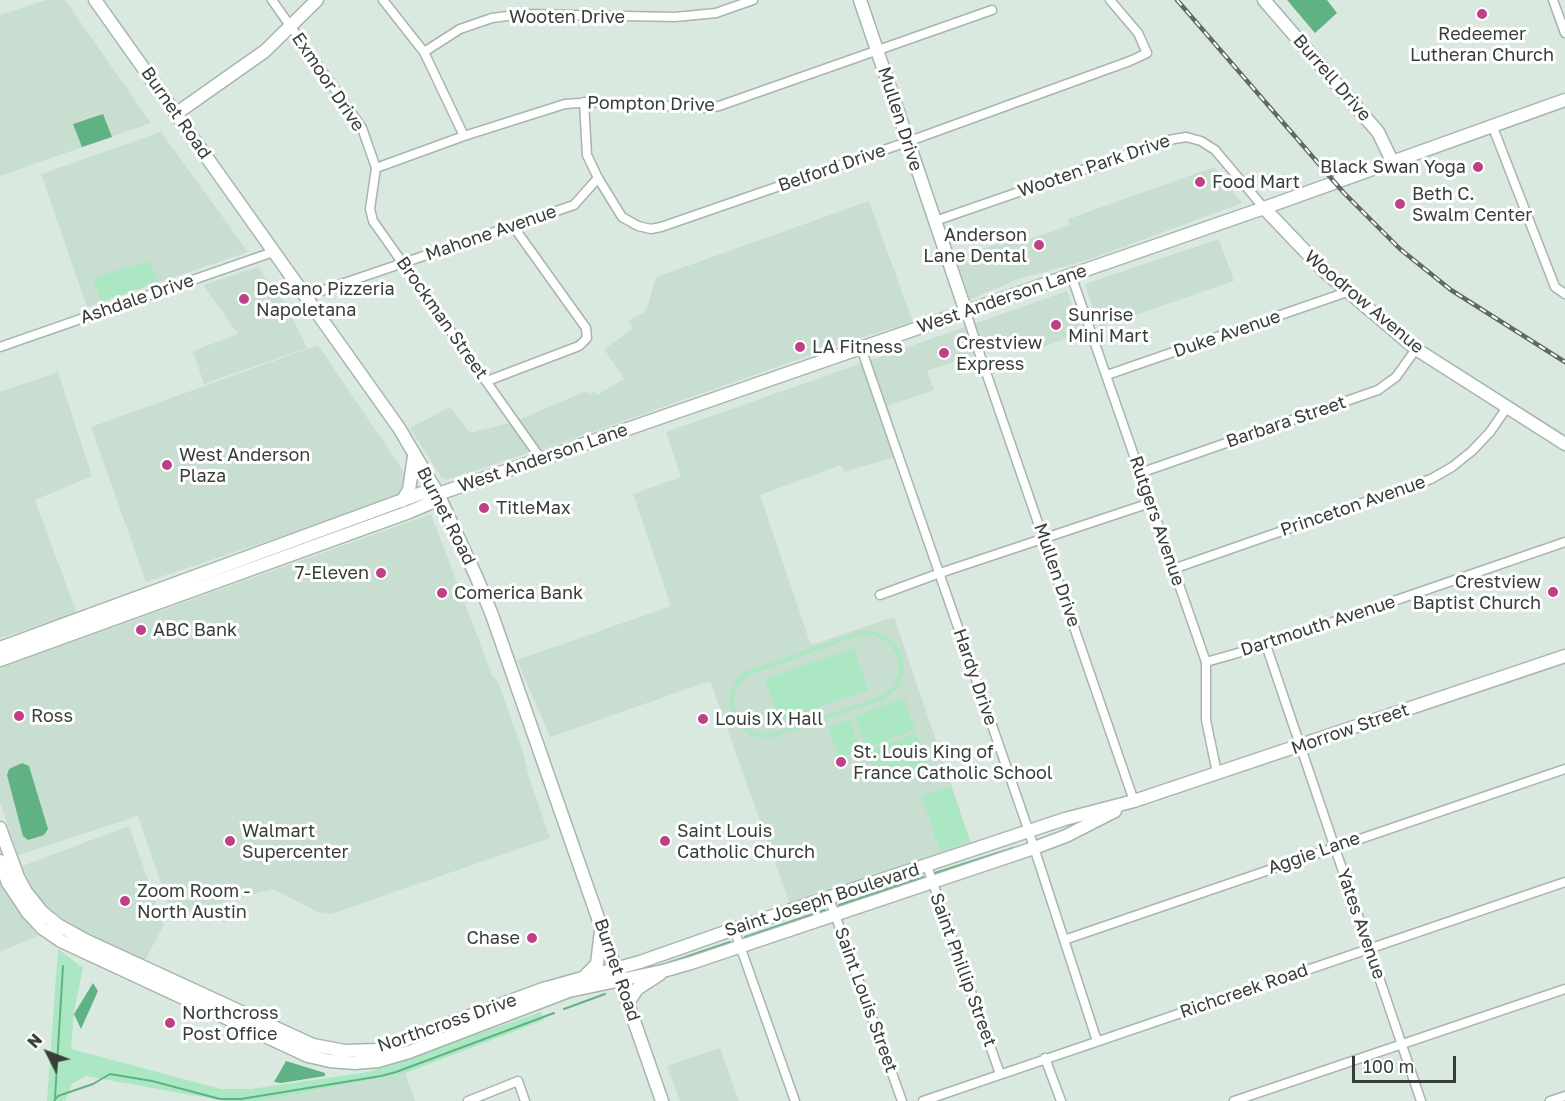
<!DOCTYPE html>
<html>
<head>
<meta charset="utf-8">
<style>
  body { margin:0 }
  #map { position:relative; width:1565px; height:1101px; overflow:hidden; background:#dae9df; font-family:"Golos Text",sans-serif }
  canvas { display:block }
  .north { position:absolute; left:18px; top:1023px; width:60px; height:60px; -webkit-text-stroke:4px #fff; paint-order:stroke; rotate:312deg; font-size:16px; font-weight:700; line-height:24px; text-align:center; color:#383e3a }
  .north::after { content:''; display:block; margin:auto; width:21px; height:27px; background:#383e3a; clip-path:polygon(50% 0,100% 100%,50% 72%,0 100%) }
  .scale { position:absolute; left:1352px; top:1056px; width:104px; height:27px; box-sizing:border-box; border:3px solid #383e3a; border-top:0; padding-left:8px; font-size:18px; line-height:21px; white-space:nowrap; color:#383e3a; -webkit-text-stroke:4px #fff; paint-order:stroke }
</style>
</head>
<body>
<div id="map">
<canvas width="1565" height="1101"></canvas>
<div class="north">N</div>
<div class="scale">100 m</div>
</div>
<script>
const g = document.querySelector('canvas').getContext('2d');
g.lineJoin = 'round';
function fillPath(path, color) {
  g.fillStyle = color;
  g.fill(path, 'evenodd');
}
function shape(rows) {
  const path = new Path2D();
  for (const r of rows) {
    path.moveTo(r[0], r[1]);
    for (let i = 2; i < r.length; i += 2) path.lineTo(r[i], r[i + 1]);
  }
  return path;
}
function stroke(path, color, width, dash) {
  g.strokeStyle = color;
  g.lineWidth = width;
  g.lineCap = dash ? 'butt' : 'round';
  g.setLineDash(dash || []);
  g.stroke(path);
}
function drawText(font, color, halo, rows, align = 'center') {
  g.font = font + ' "Golos Text",sans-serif';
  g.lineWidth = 6;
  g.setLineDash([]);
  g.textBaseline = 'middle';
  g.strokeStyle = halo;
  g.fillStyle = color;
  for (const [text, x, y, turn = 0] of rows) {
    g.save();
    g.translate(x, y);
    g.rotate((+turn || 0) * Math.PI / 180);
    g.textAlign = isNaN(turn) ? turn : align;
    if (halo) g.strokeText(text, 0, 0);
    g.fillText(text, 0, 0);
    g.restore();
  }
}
fillPath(shape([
  [46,0,65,0,151,123,0,176,0,15],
  [161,132,248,252,87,307,41,174],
  [1214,167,1242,203,1085,261,1018,279,970,300,956,258,1027,233,1030,239,1070,225,1068,219],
  [869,201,913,322,850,341,541,450,518,420,586,391,589,394,594,391,597,395,624,379,604,349,633,329,628,321,643,313,647,308,656,277],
  [1219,239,1234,281,1100,327,1085,284],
  [258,267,286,305,307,348,204,384,193,351,238,334,203,285],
  [1067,291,1082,333,1037,349,1031,335,927,371,934,390,888,406,902,455,844,472,841,465,760,495,811,645,894,617,971,843,790,904,710,681,550,737,517,660,671,606,633,494,681,477,666,432],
  [318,345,408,478,401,496,146,582,91,427],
  [58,372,92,476,35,500,76,611,73,614,0,638,0,392],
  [450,407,470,433,509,423,527,448,528,453,446,480,441,477,410,428],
  [431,514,492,675,498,682,523,752,529,777,550,838,331,914,318,912,273,889,172,916,138,816,18,855,0,803,0,668],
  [129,826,164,925,145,960,79,931,54,915,35,893,22,866],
  [0,884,15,908,38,936,0,952],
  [720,1048,739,1101,680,1101,667,1066],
  [405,1073,415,1101,259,1101]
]), '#c8ded0');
fillPath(shape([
  [149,261,159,282,101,302,93,278],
  [862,631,875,632,887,636,896,645,901,653,903,664,902,676,898,686,889,696,880,701,771,738,752,736,738,725,730,708,730,693,738,678,746,671],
  [860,635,872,635,882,639,891,645,896,653,899,668,898,676,892,687,886,693,874,699,770,734,756,733,741,721,734,707,734,696,739,685,747,676],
  [854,648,868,690,779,721,765,679],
  [904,698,915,730,866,748,854,716],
  [850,719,861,750,839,758,828,727],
  [916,733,928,765,878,783,867,751],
  [951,786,970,841,940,851,922,796],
  [58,949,83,968,74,1012,71,1049,221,1089,251,1089,368,1072,541,1012,544,1020,405,1073,259,1101,225,1101,86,1076,72,1084,65,1101,47,1101]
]), '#aae7c2');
fillPath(shape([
  [1287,0,1327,0,1337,13,1315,33],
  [103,114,112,137,82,147,73,124],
  [22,763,29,766,48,829,44,835,28,840,23,836,7,775,9,769],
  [93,983,98,991,81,1029,74,1014],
  [286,1061,325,1073,325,1076,281,1083,274,1082]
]), '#60b284');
stroke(shape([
  [935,873,1013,848],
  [839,905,923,877],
  [745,937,825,910],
  [659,966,730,942],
  [564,1009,605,994],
  [55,1098,63,966],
  [54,1101,58,1096,93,1084,110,1074,152,1081,220,1099,241,1099,381,1076,396,1072,554,1013]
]), '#60b284', 2);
const street = shape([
  [272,0,362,128,376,168,370,209,373,221,541,459],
  [383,0,424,52,464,136],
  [1553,0,1565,33],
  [424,52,460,29,492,18,523,14,675,17,716,13,753,0],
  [584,102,587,155,598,178,622,217,638,226,651,229,661,227,907,142,1130,61,1147,53,1138,33,1110,0],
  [1492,125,1555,287,1565,294],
  [376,168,464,136,565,104,594,102,706,108,719,106,992,10],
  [935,221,1169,140,1186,137,1201,141,1215,150,1264,208],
  [1071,275,1206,662,1206,720,1217,773],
  [306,296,574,205,598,178],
  [966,312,975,340,978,341,978,349,1134,801],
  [0,347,273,252],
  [861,348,1027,826,1097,1041],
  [1107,375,1347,292],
  [487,381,579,346,587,338,586,328,513,226],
  [1140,473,1378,390,1396,377,1416,349],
  [1173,569,1431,479,1452,467,1472,451,1490,432,1508,406],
  [880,595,940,573,1150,503],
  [1266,645,1421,1101],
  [1206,662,1266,645,1565,542],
  [927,866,1000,1074],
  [829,898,902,1101],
  [734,929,795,1101],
  [1064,940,1565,769],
  [1045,1058,1061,1101],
  [468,1101,518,1081,525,1101],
  [923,1101,1565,882],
  [1234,1101,1565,989],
  [1550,1101,1565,1096]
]);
const secondary = shape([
  [95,0,399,428,438,494,476,576,492,615,662,1101],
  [860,0,966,312],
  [1264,0,1378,132,1392,161],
  [177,113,265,51,317,0],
  [1264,208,1324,271,1416,349,1565,444],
  [402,501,409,490,414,456],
  [0,648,422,493,438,494,541,459,1264,208,1565,100],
  [0,660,409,512,428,504,438,494],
  [0,828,18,877,26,892,42,912,58,925,87,941,313,1045,345,1051,377,1050,543,989,640,962,734,929,1065,819,1134,801,1565,656],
  [0,861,8,883,28,913,42,928,61,941,308,1056,330,1061,355,1063,378,1061,409,1052,569,991,663,971,691,963,1034,848,1066,836,1115,811],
  [586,975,597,964,601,931],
  [628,1003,637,989,660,974]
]);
stroke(street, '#a7b5ac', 11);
stroke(secondary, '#a7b5ac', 15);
stroke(street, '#fff', 8);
stroke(secondary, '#fff', 12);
const rail = shape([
  [1177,0,1344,193,1400,249,1451,290,1565,362]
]);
stroke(rail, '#616964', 4.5);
stroke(rail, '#fff', 2, [7]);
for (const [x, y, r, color] of [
  [1482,14,6,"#c13f86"],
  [1478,167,6,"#c13f86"],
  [1200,182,6,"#c13f86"],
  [1400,204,6,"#c13f86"],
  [1039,245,6,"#c13f86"],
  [244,299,6,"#c13f86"],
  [1056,325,6,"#c13f86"],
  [800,347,6,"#c13f86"],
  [944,353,6,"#c13f86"],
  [167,465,6,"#c13f86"],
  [484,508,6,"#c13f86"],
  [381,573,6,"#c13f86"],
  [1553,592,6,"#c13f86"],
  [442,593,6,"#c13f86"],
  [141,630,6,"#c13f86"],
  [19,716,6,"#c13f86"],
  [703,719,6,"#c13f86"],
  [841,762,6,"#c13f86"],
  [230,841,6,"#c13f86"],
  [665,841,6,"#c13f86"],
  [125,901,6,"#c13f86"],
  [532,938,6,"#c13f86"],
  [170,1023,6,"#c13f86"]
]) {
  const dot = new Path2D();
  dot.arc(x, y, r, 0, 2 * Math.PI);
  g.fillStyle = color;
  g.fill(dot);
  stroke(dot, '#fff', 2);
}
drawText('18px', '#383e3a', '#fff', [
  ["Wooten Drive",567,17],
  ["Burrell Drive",1332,78,49],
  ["Exmoor Drive",328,82,56],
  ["Pompton Drive",651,104,1],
  ["Burnet Road",176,113,55],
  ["Mullen Drive",900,119,72],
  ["Wooten Park Drive",1094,166,-19],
  ["Belford Drive",832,168,-19],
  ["Mahone Avenue",491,233,-19],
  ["Ashdale Drive",137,299,-19],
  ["West Anderson Lane",1002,299,-19],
  ["Woodrow Avenue",1364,302,40],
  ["Brockman Street",442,318,55],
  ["Duke Avenue",1227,334,-19],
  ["Barbara Street",1286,422,-19],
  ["West Anderson Lane",543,458,-19],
  ["Princeton Avenue",1353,506,-19],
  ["Burnet Road",446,516,63],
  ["Rutgers Avenue",1157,521,71],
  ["Mullen Drive",1057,575,71],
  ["Dartmouth Avenue",1318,626,-18],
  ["Hardy Drive",975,677,71],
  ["Morrow Street",1350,729,-19],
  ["Aggie Lane",1314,853,-19],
  ["Saint Joseph Boulevard",822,900,-18],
  ["Yates Avenue",1361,924,71],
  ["Burnet Road",617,970,71],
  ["Saint Phillip Street",963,970,70],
  ["Richcreek Road",1244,991,-19],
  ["Saint Louis Street",866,1000,70],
  ["Northcross Drive",447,1023,-19]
]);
drawText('18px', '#383e3a', '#fff', [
  ["Redeemer",1482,34,"center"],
  ["Lutheran Church",1482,55,"center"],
  ["Black Swan Yoga",1466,167,"right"],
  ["Food Mart",1212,182],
  ["Beth C.",1412,194],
  ["Swalm Center",1412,215],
  ["Anderson",1027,235,"right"],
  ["Lane Dental",1027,256,"right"],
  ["DeSano Pizzeria",256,289],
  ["Napoletana",256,310],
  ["Sunrise",1068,315],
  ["Mini Mart",1068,336],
  ["Crestview",956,343],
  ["Express",956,364],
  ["LA Fitness",812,347],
  ["West Anderson",179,455],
  ["Plaza",179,476],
  ["TitleMax",496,508],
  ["7-Eleven",369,573,"right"],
  ["Crestview",1541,582,"right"],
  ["Baptist Church",1541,603,"right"],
  ["Comerica Bank",454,593],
  ["ABC Bank",153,630],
  ["Ross",31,716],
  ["Louis IX Hall",715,719],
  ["St. Louis King of",853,752],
  ["France Catholic School",853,773],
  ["Walmart",242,831],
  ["Supercenter",242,852],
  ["Saint Louis",677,831],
  ["Catholic Church",677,852],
  ["Zoom Room -",137,891],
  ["North Austin",137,912],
  ["Chase",520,938,"right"],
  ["Northcross",182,1013],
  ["Post Office",182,1034]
], 'left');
</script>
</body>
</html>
